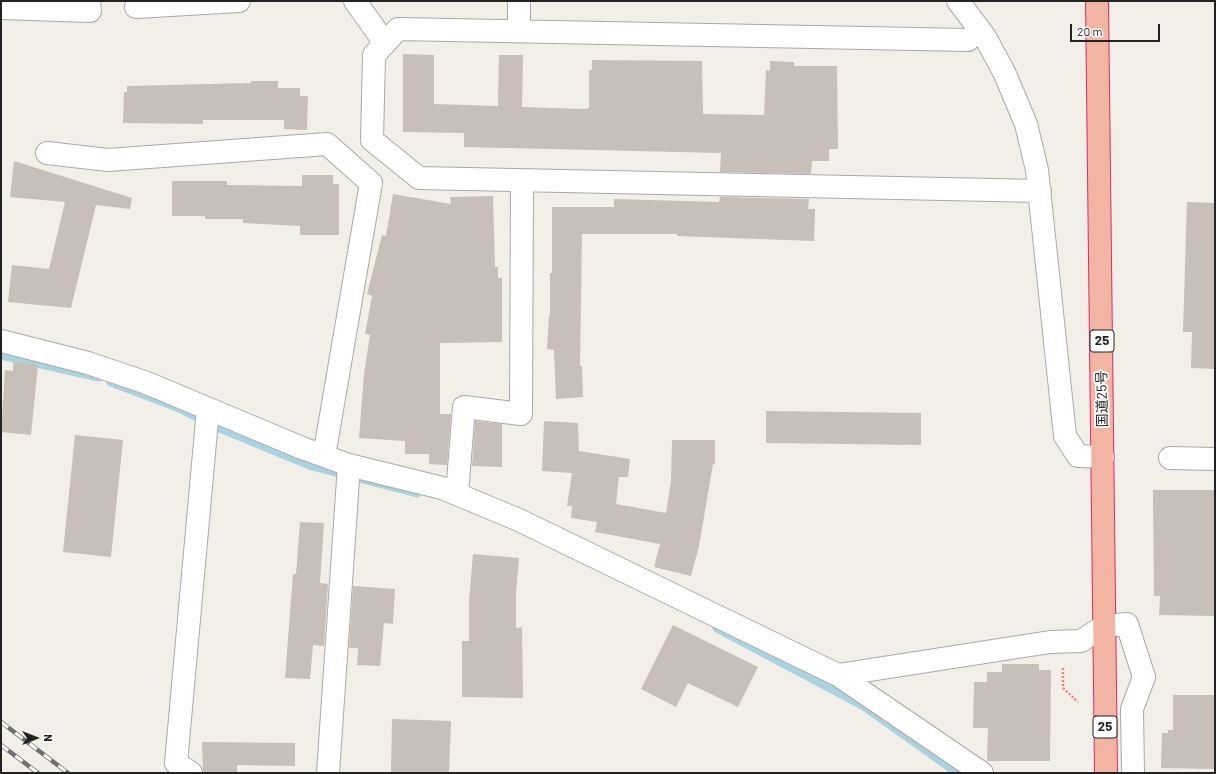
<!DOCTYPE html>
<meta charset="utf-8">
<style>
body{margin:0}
#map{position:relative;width:1216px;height:774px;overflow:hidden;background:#f2efe9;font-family:Barlow,sans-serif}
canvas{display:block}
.frame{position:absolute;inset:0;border:2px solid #222;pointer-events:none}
.north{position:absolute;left:16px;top:718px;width:40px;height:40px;-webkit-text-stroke:3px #fff;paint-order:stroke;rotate:90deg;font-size:11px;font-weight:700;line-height:16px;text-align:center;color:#222}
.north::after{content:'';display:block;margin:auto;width:14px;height:18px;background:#222;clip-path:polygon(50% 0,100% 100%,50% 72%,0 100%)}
.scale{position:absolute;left:1070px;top:24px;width:90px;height:18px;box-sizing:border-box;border:2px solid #222;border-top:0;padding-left:5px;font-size:12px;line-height:14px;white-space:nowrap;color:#222;-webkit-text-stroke:3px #fff;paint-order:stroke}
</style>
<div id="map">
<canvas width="1216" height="774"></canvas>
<div class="frame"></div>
<div class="north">N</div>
<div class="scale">20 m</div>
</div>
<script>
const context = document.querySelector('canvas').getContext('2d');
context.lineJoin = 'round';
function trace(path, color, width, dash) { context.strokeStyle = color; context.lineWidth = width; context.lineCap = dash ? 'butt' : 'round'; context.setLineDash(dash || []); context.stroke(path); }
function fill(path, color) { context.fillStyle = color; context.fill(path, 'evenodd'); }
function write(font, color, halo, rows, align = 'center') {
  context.font = font + ' Barlow,"Noto Sans JP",sans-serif'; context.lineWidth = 3.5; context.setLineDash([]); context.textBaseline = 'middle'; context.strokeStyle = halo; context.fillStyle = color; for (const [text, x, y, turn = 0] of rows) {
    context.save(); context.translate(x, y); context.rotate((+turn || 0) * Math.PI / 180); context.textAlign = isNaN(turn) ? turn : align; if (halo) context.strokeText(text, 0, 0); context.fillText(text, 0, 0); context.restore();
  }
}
trace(new Path2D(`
 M 1,355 L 99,377
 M 111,382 L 177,407 L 215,426 L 312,466 L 417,493
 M 717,628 L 864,706 L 958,773`), '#aad3df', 9);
fill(new Path2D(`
 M 403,54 L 434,55 L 434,104 L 498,106 L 499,55 L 523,55 L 522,107 L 584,109 L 589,108 L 589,70 L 592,70 L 592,60 L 702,61 L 703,114 L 764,115 L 766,70 L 770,71 L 770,61 L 794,62 L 794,66 L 837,66 L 838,149 L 829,149 L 829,161 L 812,161 L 811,174 L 720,172 L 721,153 L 464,147 L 464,133 L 403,132 Z
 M 251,81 L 278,81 L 278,88 L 300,88 L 300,96 L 308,96 L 307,130 L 284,129 L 284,120 L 203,120 L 203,124 L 123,123 L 124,92 L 127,92 L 127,86 L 251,83 Z
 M 14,161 L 132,198 L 130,209 L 96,205 L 71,308 L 8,302 L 12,265 L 49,269 L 65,202 L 10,197 Z
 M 302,175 L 333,175 L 333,184 L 339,184 L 339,235 L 300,235 L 300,226 L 243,223 L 243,219 L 205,219 L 205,216 L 172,216 L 172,181 L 227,181 L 227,185 L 302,186 Z
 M 393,194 L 451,204 L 450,197 L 493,196 L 495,267 L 498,267 L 498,278 L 502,278 L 502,342 L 440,343 L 440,414 L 451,414 L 447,465 L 429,464 L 429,454 L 405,454 L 405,441 L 359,438 L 364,374 L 370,335 L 365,334 L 372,296 L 367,294 L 382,235 L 386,236 Z
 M 720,197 L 809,199 L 808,209 L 815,209 L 814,241 L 677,236 L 677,234 L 582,234 L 580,366 L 582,366 L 583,397 L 556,399 L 554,350 L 547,349 L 549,315 L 550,315 L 550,273 L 552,273 L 552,207 L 614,207 L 614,199 L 719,202 Z
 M 1187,202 L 1215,203 L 1215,369 L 1191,368 L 1192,332 L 1183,332 Z
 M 13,362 L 38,365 L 31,435 L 1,432 L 5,370 L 13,371 Z
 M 766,411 L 921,413 L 921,445 L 766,443 Z
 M 475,421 L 502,424 L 502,467 L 472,466 Z
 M 544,421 L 578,423 L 579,451 L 630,459 L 628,477 L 619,477 L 616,504 L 666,513 L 671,481 L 672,440 L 715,440 L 715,464 L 713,464 L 699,546 L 691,576 L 654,567 L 660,544 L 595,532 L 597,522 L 571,518 L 572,506 L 567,506 L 572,473 L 542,471 Z
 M 75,435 L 123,440 L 111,557 L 63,552 Z
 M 1153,490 L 1215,490 L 1215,616 L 1159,615 L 1160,596 L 1154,596 Z
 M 300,522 L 324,523 L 320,583 L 328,584 L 324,646 L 313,645 L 310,679 L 285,678 L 293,574 L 296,574 Z
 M 473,554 L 519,558 L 516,592 L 516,628 L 522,627 L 523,698 L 462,697 L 462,641 L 469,641 L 469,601 Z
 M 353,586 L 395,589 L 393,624 L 384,623 L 380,666 L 357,665 L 358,648 L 349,648 Z
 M 673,625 L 758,667 L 738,707 L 688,683 L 676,707 L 641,689 Z
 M 1002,664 L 1039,664 L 1039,670 L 1051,670 L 1050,761 L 987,761 L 988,728 L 973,728 L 974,682 L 987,682 L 987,672 L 1002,672 Z
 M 1173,695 L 1215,695 L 1215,769 L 1161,768 L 1162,733 L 1168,733 L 1168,730 L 1173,730 Z
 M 392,719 L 451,721 L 449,773 L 391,772 Z
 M 202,742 L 295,743 L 295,766 L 237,765 L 237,773 L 203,773 Z`), '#c7bfb8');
const minor = new Path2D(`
 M 355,1 L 385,43
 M 958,1 L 985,37 L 1004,72 L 1026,124 L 1037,170 L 1065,436 L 1078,456 L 1103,457
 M 136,7 L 239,1
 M 1,8 L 90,11 L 89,1
 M 519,30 L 519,1
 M 968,40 L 398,29 L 374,55 L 372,140 L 419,178 L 1040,191
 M 47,153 L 108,160 L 327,144 L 371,183 L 324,456
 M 1,341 L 88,363 L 147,383 L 302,448 L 349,465 L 442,488 L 519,520 L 838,675 L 1050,642 L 1081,641 L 1104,626 L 1127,624 L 1144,677 L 1132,709 L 1133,773
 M 1170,458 L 1215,459
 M 457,494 L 464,407 L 521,414 L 522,181
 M 838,675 L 982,773
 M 191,773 L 176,763 L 208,409
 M 328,773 L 349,465`);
const trunk = new Path2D(`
 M 1097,1 L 1106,773`);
trace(minor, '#a9a9a9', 24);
trace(trunk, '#dc2a67', 24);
trace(new Path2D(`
 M 1063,668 L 1063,688 L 1078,702`), '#fa8072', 2.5, [2, 2]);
trace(minor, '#fff', 22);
trace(trunk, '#f2b4a3', 22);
const rail = new Path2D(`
 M 1,722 L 68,773
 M 1,745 L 38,773`);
trace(rail, '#707070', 4.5);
trace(rail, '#fff', 3, [9]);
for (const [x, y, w] of [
 [1102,341,24],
 [1105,727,24]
]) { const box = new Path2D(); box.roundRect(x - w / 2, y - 11, w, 22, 3); context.fillStyle = '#fff'; context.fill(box); trace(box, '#222', 1); }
write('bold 13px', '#222', null, [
 ["25",1102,341],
 ["25",1105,727]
]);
write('14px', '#222', '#fff', [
 ["国道25号",1102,399,-91]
]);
</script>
